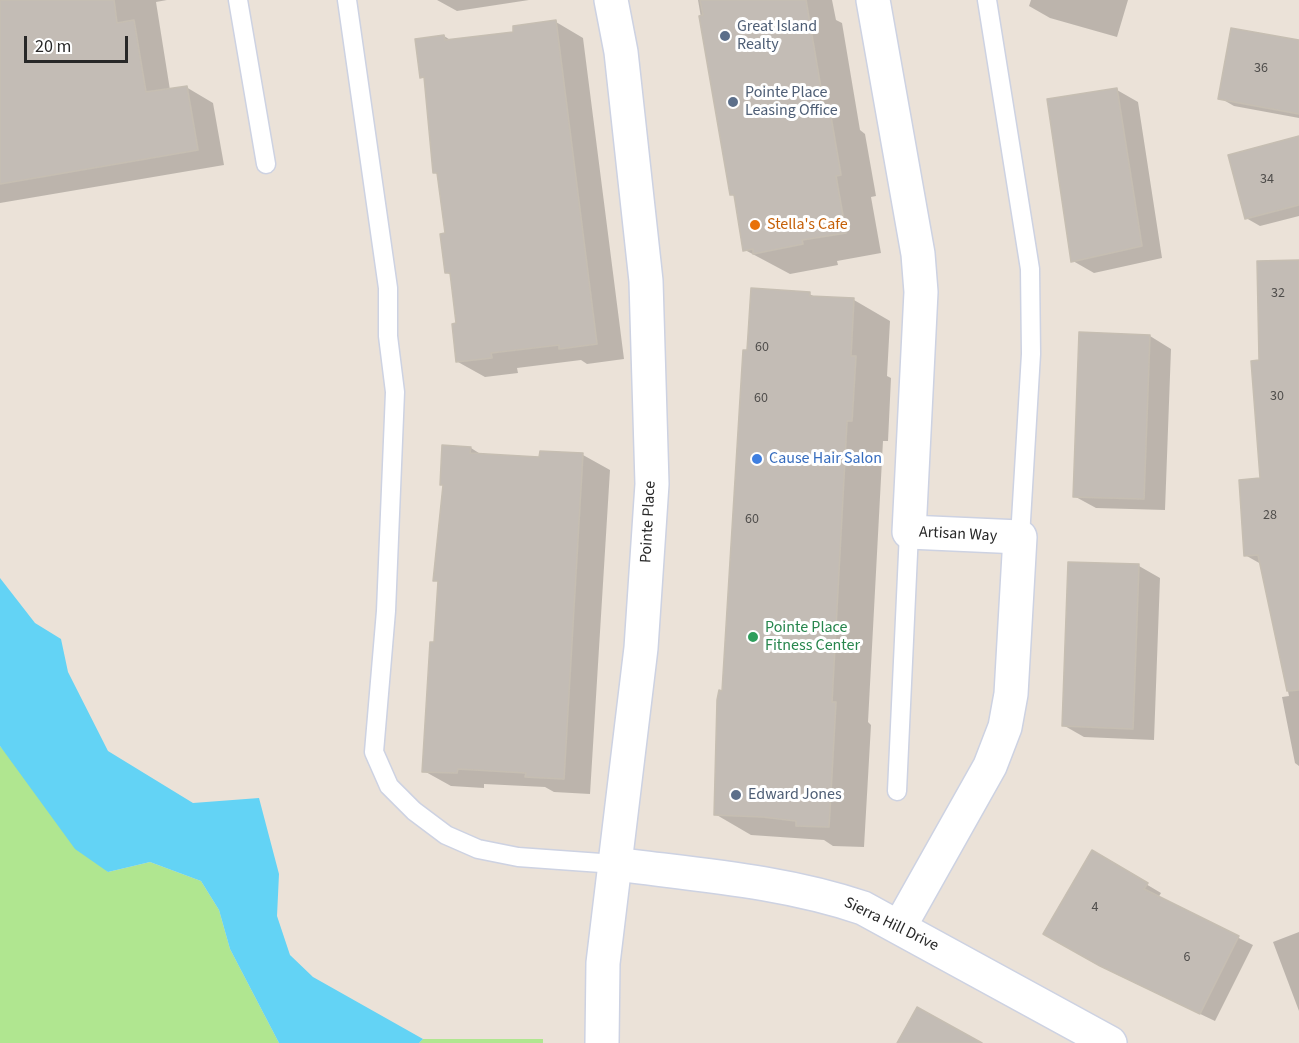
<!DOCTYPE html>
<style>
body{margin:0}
#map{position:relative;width:1299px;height:1043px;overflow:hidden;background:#ebe2d8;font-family:"Source Sans 3",sans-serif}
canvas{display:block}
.scale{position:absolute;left:24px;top:36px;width:104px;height:27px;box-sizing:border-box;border:3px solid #282828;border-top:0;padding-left:8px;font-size:18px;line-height:21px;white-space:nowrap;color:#282828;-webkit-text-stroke:4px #fff;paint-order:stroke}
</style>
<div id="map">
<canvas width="1299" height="1043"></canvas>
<div class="scale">20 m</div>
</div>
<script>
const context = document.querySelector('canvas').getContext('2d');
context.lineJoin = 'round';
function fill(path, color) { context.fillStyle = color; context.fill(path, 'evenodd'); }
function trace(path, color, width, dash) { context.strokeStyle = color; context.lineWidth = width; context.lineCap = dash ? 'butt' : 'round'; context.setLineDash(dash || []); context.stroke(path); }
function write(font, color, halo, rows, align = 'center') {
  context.font = font + ' "Source Sans 3",sans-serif'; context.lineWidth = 6; context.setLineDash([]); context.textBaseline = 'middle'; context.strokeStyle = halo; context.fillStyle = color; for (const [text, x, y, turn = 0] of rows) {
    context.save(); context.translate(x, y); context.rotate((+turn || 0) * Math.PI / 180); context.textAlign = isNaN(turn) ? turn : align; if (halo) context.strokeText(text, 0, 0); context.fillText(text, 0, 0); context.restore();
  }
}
fill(new Path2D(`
 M 0,746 L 108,872 L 150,862 L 201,881 L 219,910 L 230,949 L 279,1043 L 0,1043 Z
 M 423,1039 L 543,1039 L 543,1043 L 419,1043 Z`), '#b0e690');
fill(new Path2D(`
 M 0,578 L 35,623 L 61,639 L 68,672 L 108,751 L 193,803 L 259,798 L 279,874 L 277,916 L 290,955 L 313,977 L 423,1039 L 419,1043 L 279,1043 L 230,949 L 219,910 L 201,881 L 150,862 L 108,872 L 75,849 L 0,746 Z`), '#63d3f5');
fill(new Path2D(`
 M 0,0 L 167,0 L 156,2 L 170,90 L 186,87 L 213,103 L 224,165 L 0,203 Z
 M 437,0 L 529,0 L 457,11 Z
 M 698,0 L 832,0 L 836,20 L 842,23 L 860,130 L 865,134 L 876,196 L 871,197 L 881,253 L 837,261 L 838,265 L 790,274 L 745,250 L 736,197 L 731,194 Z
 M 1031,0 L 1128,0 L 1117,37 L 1050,18 L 1029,6 Z
 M 556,22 L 583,38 L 624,359 L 587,364 L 581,360 L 517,368 L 518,373 L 485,377 L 458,362 L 457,324 L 451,275 L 446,272 L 447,234 L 439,175 L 434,172 L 426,79 L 422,77 L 444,36 L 452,41 L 515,33 Z
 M 1299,41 L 1299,118 L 1234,106 L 1220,98 Z
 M 1117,90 L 1138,102 L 1162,258 L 1094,273 L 1073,261 Z
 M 1299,138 L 1299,216 L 1260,226 L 1246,218 Z
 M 1299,262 L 1299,766 L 1295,763 L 1282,697 L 1289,696 L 1261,564 L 1245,555 L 1262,480 L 1261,362 Z
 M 809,294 L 818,298 L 854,300 L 890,321 L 887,376 L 891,378 L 888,441 L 883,441 L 868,722 L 871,725 L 864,847 L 833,846 L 824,840 L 751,835 L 715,814 L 749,352 Z
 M 1150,336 L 1171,349 L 1165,510 L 1096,508 L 1074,496 Z
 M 471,448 L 482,455 L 540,458 L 541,452 L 583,455 L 610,470 L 590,794 L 554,792 L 545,787 L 484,784 L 484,788 L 451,786 L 424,771 L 440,582 L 435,580 Z
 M 1139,566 L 1160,578 L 1154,740 L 1084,737 L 1063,725 Z
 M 1092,852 L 1161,893 L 1158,898 L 1253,945 L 1215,1021 L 1116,974 L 1045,933 Z
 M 1299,932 L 1299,1011 L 1273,942 Z`), '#0003');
const building = new Path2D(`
 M 0,0 L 114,0 L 117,23 L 134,20 L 146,92 L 187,86 L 198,150 L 0,184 Z
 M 700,0 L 806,0 L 825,112 L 830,111 L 841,175 L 836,176 L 846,233 L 802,240 L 803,244 L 753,254 L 753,249 L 743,251 L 734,195 L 730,195 L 699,16 L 703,15 Z
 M 556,20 L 597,344 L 559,349 L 559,345 L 491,353 L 492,358 L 456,362 L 452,324 L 456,323 L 450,273 L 445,273 L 440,234 L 445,233 L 437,173 L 433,173 L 424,77 L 420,78 L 415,39 L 444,35 L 445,40 L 513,32 L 513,26 Z
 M 1231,28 L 1299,40 L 1299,114 L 1218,99 Z
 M 1117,88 L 1142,246 L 1071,262 L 1047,99 Z
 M 1299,136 L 1299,205 L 1245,219 L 1228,155 Z
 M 1299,260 L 1299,690 L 1287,691 L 1258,555 L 1244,556 L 1239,480 L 1260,478 L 1251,361 L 1259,360 L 1257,261 Z
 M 751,288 L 810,292 L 810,296 L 854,298 L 851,356 L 856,356 L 852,421 L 847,421 L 832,702 L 836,702 L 829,827 L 796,826 L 796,821 L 763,817 L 714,815 L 717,700 L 719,690 L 722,691 L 743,350 L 747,350 Z
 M 1079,332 L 1150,335 L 1144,499 L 1073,497 Z
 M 442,445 L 471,447 L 470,453 L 539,457 L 540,451 L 583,453 L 564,779 L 525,777 L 526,773 L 458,769 L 457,773 L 422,772 L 430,642 L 434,642 L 438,581 L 433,581 L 443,485 L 440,485 Z
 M 1068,562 L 1139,564 L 1133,729 L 1062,726 Z
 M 1092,850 L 1148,883 L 1144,889 L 1239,936 L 1200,1014 L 1100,966 L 1043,934 Z
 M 917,1007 L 982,1043 L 897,1043 Z`);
fill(building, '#c3bcb5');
trace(building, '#c6beb2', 1.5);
const lane = new Path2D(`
 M 238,0 L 266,164
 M 347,0 L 388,288 L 388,336 L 395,392 L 386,611 L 374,752 L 389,786 L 414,811 L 446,835 L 478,849 L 518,857 L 615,864
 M 987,0 L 1030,269 L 1031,354 L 1020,537
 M 897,791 L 909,532`);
const street = new Path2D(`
 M 873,0 L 918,254 L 921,292 L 909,532 L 1020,537 L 1011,694 L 1005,727 L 990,766 L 900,926
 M 615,864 C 699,875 783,881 863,908 L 1110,1043`);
const secondary = new Path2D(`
 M 602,1043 L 603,963 L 641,648 L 652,484 L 646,281 L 621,52 L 611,0`);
trace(lane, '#cdd2e2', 21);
trace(street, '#cdd2e2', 36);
trace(secondary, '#cdd2e2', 36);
trace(lane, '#fff', 18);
trace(street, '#fff', 33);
trace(secondary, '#fff', 33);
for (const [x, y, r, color] of [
 [725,36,6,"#5c6f8a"],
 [733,102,6,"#5c6f8a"],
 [755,225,6,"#e8710a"],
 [757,459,6,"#3f7fe0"],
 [753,637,6,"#2e9e5b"],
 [736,795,6,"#5c6f8a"]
]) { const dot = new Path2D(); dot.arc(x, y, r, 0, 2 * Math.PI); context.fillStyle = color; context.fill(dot); trace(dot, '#fff', 2); }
write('14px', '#4f4d4b', null, [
 ["36",1261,69],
 ["34",1267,180],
 ["32",1278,294],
 ["60",762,348],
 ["30",1277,397],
 ["60",761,399],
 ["28",1270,516],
 ["60",752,520],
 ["4",1095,908],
 ["6",1187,958]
]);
write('16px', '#4e5e75', '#fff', [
 ["Great Island",737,27],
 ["Realty",737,45],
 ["Pointe Place",745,93],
 ["Leasing Office",745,111],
 ["Edward Jones",748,795]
], 'left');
write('16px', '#c56008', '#fff', [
 ["Stella's Cafe",767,225]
], 'left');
write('16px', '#366cbe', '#fff', [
 ["Cause Hair Salon",769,459]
], 'left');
write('16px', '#282828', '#fff', [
 ["Pointe Place",649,522,-87],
 ["Artisan Way",958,535,3],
 ["Sierra Hill Drive",891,925,26]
]);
write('16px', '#27864d', '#fff', [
 ["Pointe Place",765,628],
 ["Fitness Center",765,646]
], 'left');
</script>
